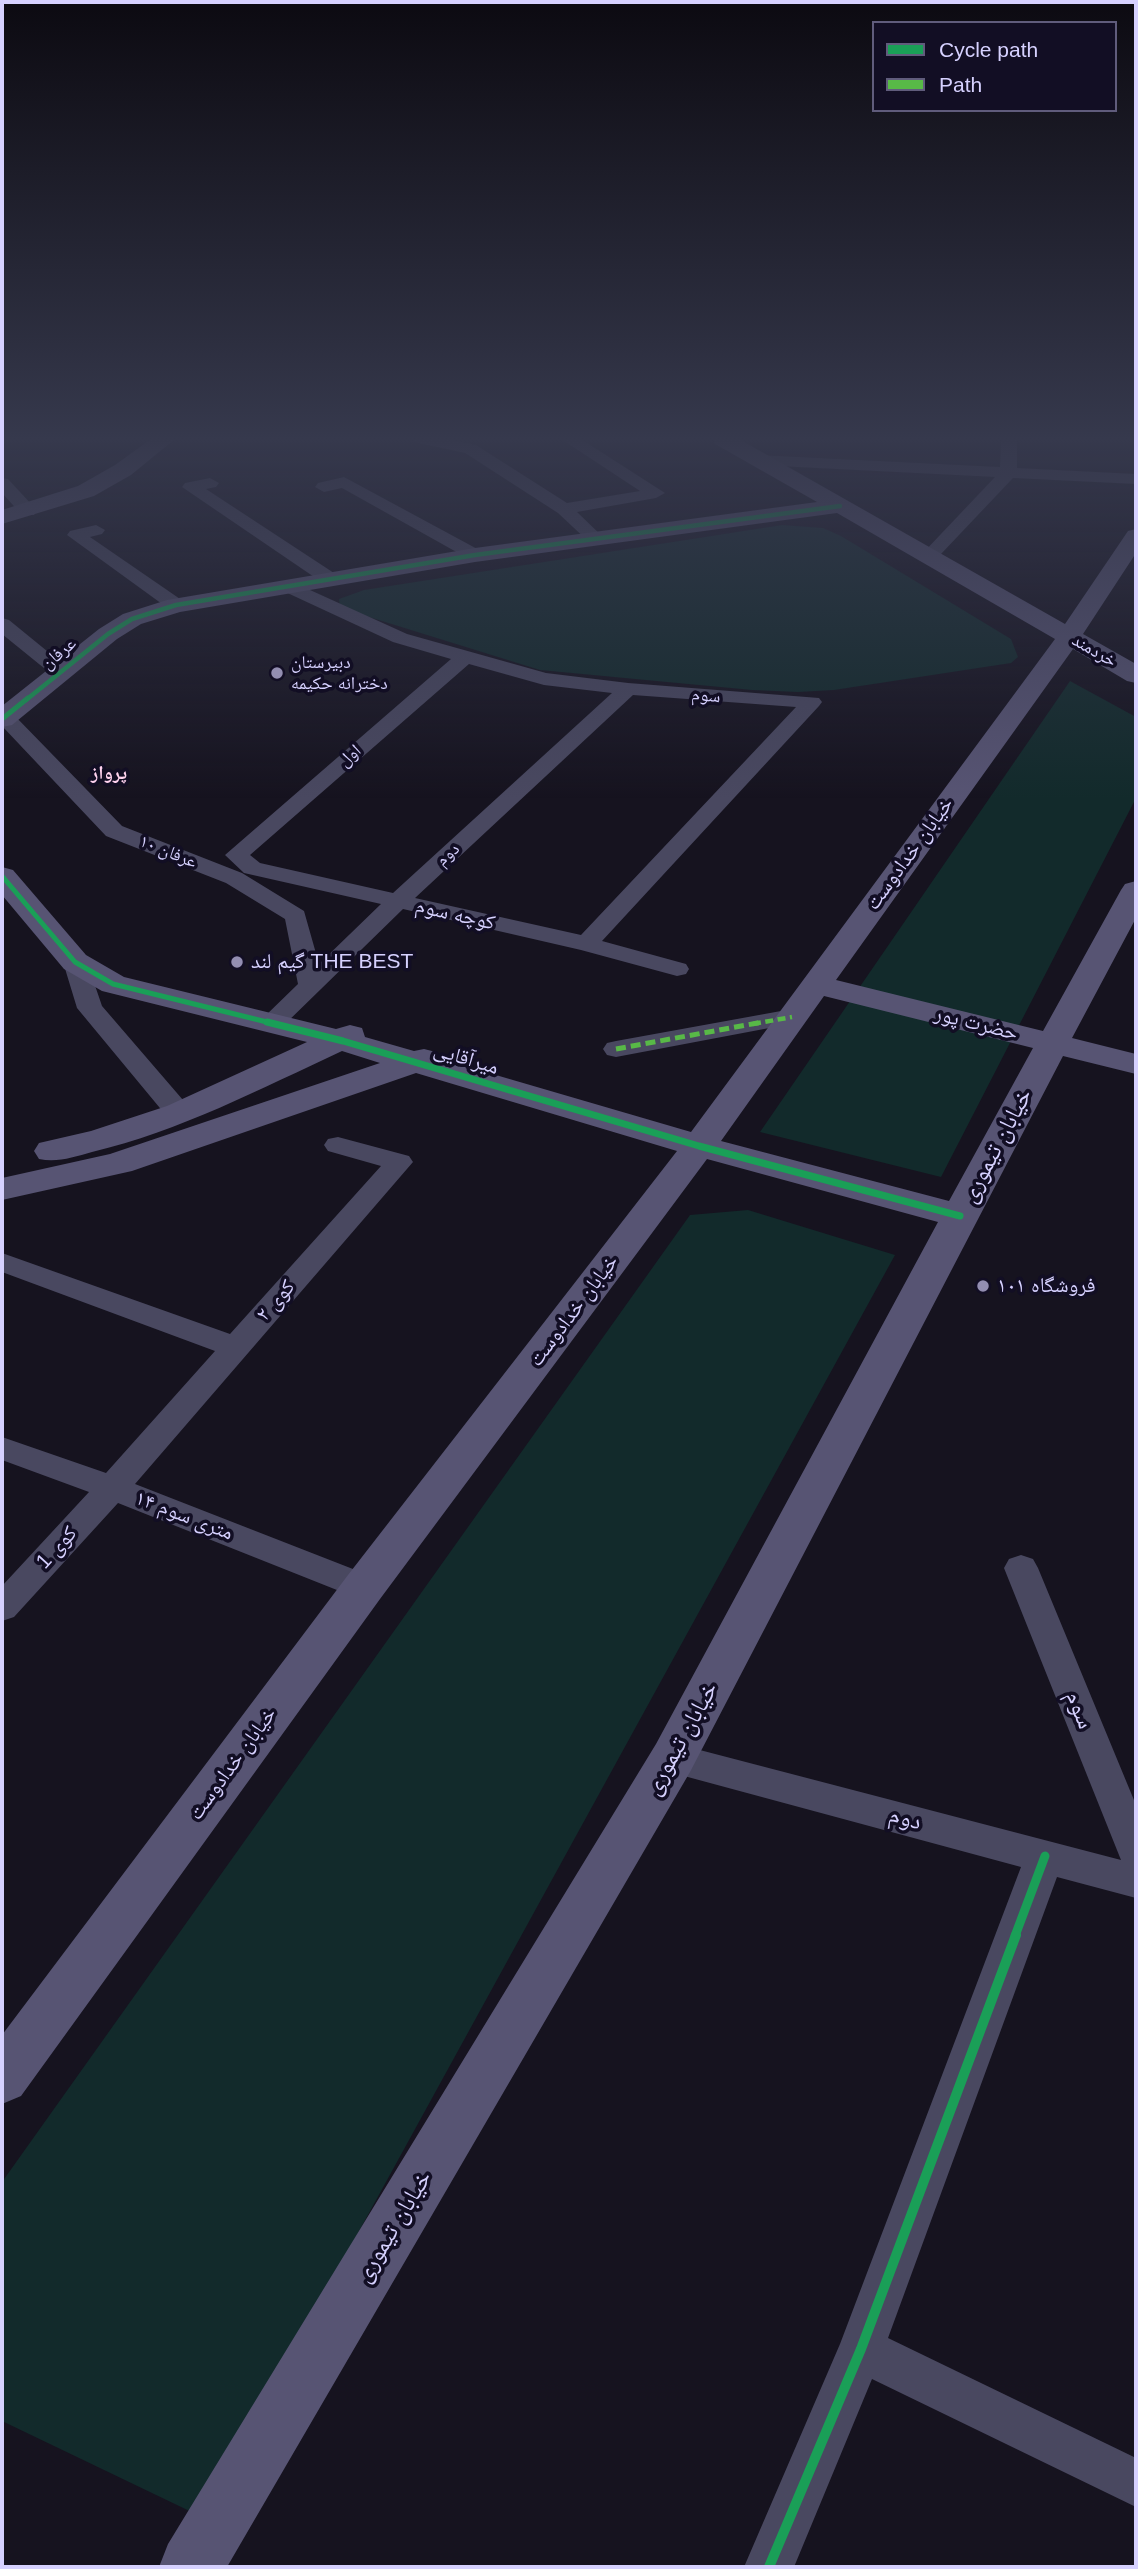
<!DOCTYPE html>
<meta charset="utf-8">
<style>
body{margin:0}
#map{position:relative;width:1138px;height:2569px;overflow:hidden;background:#16131f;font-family:Helvetica,sans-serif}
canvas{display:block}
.frame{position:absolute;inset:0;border:4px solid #d6d1ff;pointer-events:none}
.legend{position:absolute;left:872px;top:21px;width:245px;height:91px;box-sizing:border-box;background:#120e24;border:2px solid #605c7c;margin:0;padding:9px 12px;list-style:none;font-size:21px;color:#d6d1ff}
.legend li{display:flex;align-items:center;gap:14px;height:35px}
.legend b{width:35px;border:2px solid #605c7c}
</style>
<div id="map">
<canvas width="1138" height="2569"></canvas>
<div class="frame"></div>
<ul class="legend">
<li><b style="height:9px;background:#1a9f57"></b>Cycle path</li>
<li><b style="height:9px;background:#58b947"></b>Path</li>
</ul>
</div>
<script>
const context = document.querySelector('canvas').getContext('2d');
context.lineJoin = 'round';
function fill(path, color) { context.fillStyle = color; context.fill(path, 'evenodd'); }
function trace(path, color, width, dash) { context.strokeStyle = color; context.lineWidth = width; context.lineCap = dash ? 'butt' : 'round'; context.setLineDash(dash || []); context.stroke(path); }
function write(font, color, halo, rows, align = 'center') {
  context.font = font + ' Helvetica,"Noto Naskh Arabic",sans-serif'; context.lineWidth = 7; context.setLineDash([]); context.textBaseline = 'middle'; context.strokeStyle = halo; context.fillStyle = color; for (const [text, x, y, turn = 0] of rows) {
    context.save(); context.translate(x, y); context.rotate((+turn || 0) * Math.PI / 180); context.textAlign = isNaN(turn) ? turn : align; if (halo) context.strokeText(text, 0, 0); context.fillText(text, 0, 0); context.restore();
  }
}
fill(new Path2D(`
 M 782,525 L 823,528 L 841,536 L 1011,639 L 1018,657 L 1011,663 L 834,690 L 798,692 L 752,690 L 540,670 L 340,608 L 339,599 L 364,590 Z
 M 1070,681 L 1136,717 L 1136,798 L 941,1177 L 760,1132 Z
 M 748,1210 L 895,1255 L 202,2517 L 2,2421 L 2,2182 L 690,1215 Z`), '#122a2b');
fill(new Path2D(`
 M 2,439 L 11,439 L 2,445 Z
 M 412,439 L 446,439 L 476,445 L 567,503 L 640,491 L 561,439 L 581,439 L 665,493 L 656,498 L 577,512 L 604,538 L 595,543 L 589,542 L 558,513 L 465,453 L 414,442 Z
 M 1001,439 L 1017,439 L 1017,468 L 1136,474 L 1136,484 L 1013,478 L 941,554 L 946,562 L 937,568 L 931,566 L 922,554 L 995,477 L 758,465 L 750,460 L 758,455 L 1000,467 Z
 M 344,477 L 481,551 L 484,555 L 481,559 L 469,559 L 342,488 L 324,492 L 315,487 L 318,483 Z
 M 2,478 L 8,479 L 34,507 L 37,511 L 34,515 L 22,515 L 2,493 Z
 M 210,478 L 219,483 L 216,487 L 206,489 L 337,575 L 339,579 L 337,583 L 323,583 L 182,487 L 185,483 Z
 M 96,525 L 105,530 L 102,534 L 90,537 L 183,601 L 186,605 L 183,609 L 169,609 L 67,535 L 70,531 Z
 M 288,580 L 407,634 L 546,673 L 628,683 L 819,698 L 822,702 L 819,706 L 602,941 L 686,964 L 689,969 L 686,974 L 677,976 L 581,950 L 403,909 L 280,1029 L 271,1032 L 262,1029 L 258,1024 L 262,1019 L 298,984 L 285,919 L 226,883 L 106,836 L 2,726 L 2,713 L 13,714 L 122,826 L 242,873 L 304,911 L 319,964 L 381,904 L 244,873 L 225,855 L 451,659 L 393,642 L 281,590 L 279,586 L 281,582 ZM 469,664 L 544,685 L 612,693 L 393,893 L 260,863 L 250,855 ZM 633,695 L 796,707 L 581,935 L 415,898 Z
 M 2,618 L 9,620 L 69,669 L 72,673 L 69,677 L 55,677 L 2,634 Z
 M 75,955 L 84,957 L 87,962 L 102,1006 L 189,1107 L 193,1113 L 189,1119 L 179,1121 L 169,1119 L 77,1008 L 63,962 L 66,957 Z
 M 792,1009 L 801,1012 L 805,1017 L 801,1022 L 616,1057 L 607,1055 L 603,1049 L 607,1043 L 616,1041 Z
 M 338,1137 L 409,1156 L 413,1162 L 135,1484 L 376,1578 L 381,1587 L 376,1596 L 364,1600 L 352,1596 L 118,1503 L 14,1617 L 2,1621 L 2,1586 L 89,1492 L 2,1460 L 2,1437 L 106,1473 L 215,1351 L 2,1272 L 2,1253 L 230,1334 L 381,1166 L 328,1151 L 324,1145 L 328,1139 Z
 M 1021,1555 L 1033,1559 L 1038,1568 L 1136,1805 L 1136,1898 L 1057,1877 L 888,2338 L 1136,2458 L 1136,2507 L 872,2379 L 794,2567 L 744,2567 L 840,2344 L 1021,1867 L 673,1773 L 660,1769 L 654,1758 L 660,1747 L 673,1743 L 1121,1860 L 1004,1568 L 1009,1559 Z`), '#494860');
fill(new Path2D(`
 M 151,439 L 175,439 L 131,475 L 94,496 L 2,524 L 2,510 L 78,486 L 115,465 Z
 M 713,439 L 739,439 L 1065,624 L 1128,531 L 1136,529 L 1136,553 L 1083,634 L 1136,664 L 1136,683 L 1127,681 L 1073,649 L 836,980 L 1043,1031 L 1121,890 L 1125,884 L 1136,881 L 1136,918 L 1072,1038 L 1136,1054 L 1136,1074 L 1063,1056 L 690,1772 L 227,2567 L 159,2567 L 168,2544 L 656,1744 L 938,1222 L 707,1159 L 380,1599 L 21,2096 L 2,2104 L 2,2035 L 348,1575 L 677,1151 L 416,1073 L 132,1171 L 2,1200 L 2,1178 L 110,1154 L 380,1063 L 342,1051 C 260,1089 180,1131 92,1152 C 74,1157 57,1163 39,1159 L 34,1151 L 39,1143 L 91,1131 L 167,1106 L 307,1042 L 102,991 L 64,969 L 2,895 L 2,867 L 13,870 L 86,955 L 124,977 L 336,1029 L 350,1025 L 362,1028 L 365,1037 L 414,1051 L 424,1049 L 436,1052 L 441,1059 L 691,1132 L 1055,639 L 837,513 L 475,562 L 180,612 L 141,624 L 117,639 L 12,725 L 2,727 L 2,706 L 99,629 L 123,614 L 167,600 L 475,548 L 817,502 L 715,444 ZM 824,996 L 1033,1048 L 949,1201 L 721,1141 Z`), '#575473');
trace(new Path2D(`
 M 753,1024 L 792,1017`), '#58b947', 4.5, [8, 4.5]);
trace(new Path2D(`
 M 616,1049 L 763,1022`), '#58b947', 5, [10, 5]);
trace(new Path2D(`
 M 26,700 L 108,634 L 132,619 L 176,605 L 475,555 L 840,506`), '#1a9f57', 4.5);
trace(new Path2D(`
 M 2,719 L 28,698
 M 2,876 L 75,962 L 113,984 L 275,1024`), '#1a9f57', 5);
trace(new Path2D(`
 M 267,1022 L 343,1041 L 699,1146 L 960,1216`), '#1a9f57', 7);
trace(new Path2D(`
 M 1015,1936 L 1045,1856`), '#1a9f57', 9);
trace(new Path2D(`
 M 769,2567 L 861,2349 L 1016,1935`), '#1a9f57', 10);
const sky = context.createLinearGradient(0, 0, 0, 799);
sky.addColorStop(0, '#0c0a11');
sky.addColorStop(0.55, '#36394d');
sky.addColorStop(1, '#36394d00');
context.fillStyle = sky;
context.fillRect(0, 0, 1138, 799);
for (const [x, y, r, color] of [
 [277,673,7,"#938eb1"],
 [237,962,7,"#938eb1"],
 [983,1286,7,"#938eb1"]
]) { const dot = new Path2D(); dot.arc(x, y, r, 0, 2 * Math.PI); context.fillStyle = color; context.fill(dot); trace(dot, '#120e24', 2.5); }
write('18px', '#d6d1ff', '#120e24', [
 ["خردمند",1094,651,30],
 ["عرفان",59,654,-40],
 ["سوم",706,696,5],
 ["اول",350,756,-41],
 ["عرفان ۱۰",168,852,22],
 ["دوم",448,855,-43]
]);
write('18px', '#d6d1ff', '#120e24', [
 ["دبیرستان",291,663],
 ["دخترانه حکیمه",291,684]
], 'left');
write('bold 19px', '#ffd3ef', '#120e24', [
 ["پرواز",109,774]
]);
write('21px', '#d6d1ff', '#120e24', [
 ["خیابان خدادوست",910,854,-54],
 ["کوچه سوم",455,915,13],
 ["حضرت پور",976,1024,14],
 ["میرآقایی",466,1059,17],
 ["کوی ۲",276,1301,-49],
 ["خیابان خدادوست",574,1311,-53],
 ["۱۴ متری سوم",184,1516,21],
 ["کوی 1",57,1548,-48],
 ["خیابان خدادوست",233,1764,-54]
]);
write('21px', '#d6d1ff', '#120e24', [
 ["گیم لند THE BEST",251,962],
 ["فروشگاه ۱۰۱",997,1286]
], 'left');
write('24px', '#d6d1ff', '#120e24', [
 ["خیابان تیموری",997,1146,-62],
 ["سوم",1079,1710,68],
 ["خیابان تیموری",682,1739,-61],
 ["دوم",905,1819,15],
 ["خیابان تیموری",394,2227,-59]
]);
</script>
